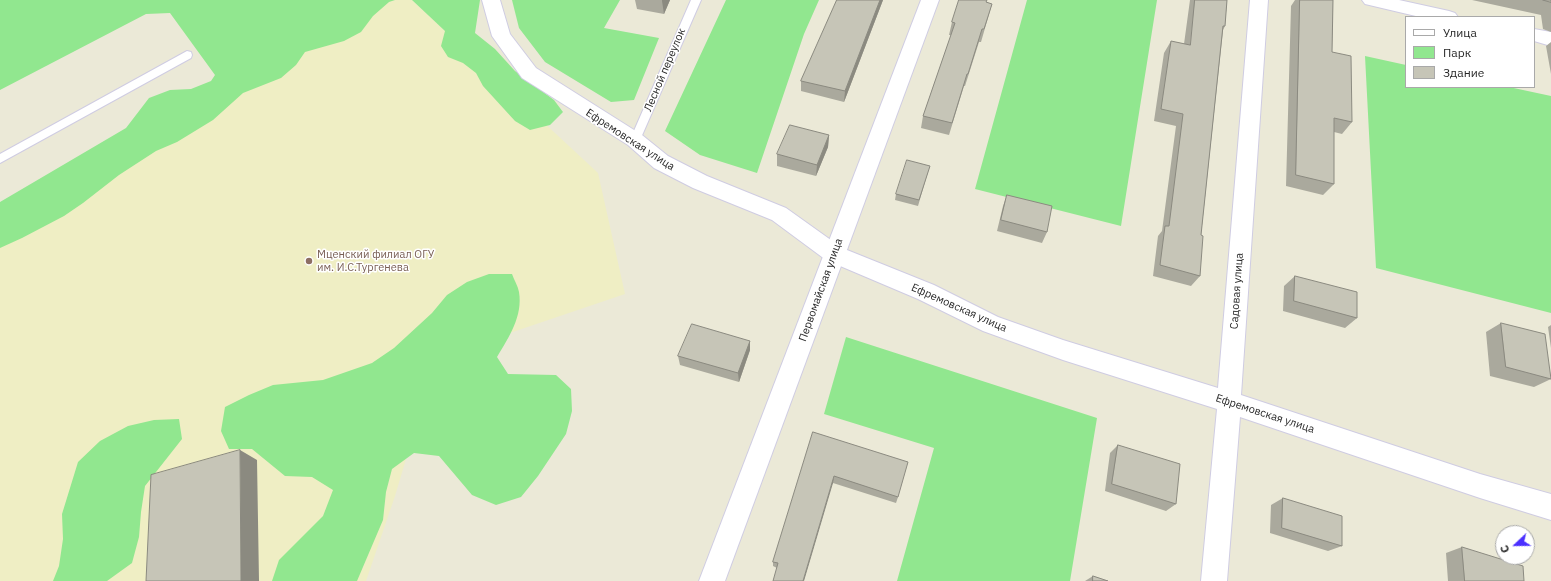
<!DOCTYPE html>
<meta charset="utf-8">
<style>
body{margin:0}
#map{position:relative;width:1551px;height:581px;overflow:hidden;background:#ebe9d7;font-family:"IBM Plex Sans",sans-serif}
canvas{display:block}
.legend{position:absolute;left:1405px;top:16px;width:130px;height:72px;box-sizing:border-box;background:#fff;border:1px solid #a9a9a9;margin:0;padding:5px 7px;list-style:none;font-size:12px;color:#272727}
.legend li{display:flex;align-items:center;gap:8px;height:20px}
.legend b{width:20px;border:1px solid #a9a9a9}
.north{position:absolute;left:1495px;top:525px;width:40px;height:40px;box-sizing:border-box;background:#fff;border:1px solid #a9a9a9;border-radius:50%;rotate:248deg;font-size:11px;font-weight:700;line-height:16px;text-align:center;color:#272727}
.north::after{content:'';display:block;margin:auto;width:14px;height:18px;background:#4b30ff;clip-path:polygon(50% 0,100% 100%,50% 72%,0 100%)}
</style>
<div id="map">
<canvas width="1551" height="581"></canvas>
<ul class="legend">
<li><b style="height:5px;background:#fff"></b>Улица</li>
<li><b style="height:11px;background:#91e78f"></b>Парк</li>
<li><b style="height:11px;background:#c6c5b7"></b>Здание</li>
</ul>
<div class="north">С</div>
</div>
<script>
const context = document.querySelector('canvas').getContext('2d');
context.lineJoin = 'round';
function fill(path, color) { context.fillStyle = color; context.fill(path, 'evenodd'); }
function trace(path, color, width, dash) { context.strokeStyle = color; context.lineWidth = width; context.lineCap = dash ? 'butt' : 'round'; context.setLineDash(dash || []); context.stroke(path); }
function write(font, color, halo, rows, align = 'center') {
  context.font = font + ' "IBM Plex Sans",sans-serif'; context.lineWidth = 3; context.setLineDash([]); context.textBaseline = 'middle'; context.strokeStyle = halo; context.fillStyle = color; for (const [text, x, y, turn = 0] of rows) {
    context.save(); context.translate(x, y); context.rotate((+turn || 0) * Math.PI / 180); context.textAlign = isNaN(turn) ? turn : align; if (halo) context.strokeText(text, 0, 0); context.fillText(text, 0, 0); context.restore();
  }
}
fill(new Path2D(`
 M 372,0 L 412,0 L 598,173 L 625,294 L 436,358 L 395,496 L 366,581 L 0,581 L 0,228 Z`), '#efeec4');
fill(new Path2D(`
 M 0,0 L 395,0 L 389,2 L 373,16 L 361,32 L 344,41 L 305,52 L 296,65 L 281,78 L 243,93 L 213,120 L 177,142 L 156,151 L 119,175 L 83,203 L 64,216 L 22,238 L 0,248 L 0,202 L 126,128 L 149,98 L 170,90 L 191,89 L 211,81 L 215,75 L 170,13 L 146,14 L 0,90 Z
 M 412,0 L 480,0 L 475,33 L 495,49 L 515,71 L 554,100 L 563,112 L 550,125 L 530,130 L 515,121 L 483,86 L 476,73 L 463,63 L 448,57 L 441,46 L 445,31 Z
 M 512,0 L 620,0 L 604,28 L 659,38 L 634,100 L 611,102 L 545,62 L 519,28 Z
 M 726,0 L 819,0 L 804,34 L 757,173 L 700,155 L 665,131 Z
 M 1027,0 L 1157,0 L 1121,226 L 975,189 Z
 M 1365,56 L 1406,65 L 1406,87 L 1509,87 L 1551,96 L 1551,313 L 1376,268 Z
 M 489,274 L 512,274 C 514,280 518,286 519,292 C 523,316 509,337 497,357 L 508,374 L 556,375 L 571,389 L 572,411 L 566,434 L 538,476 L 521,497 L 496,505 L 472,495 L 439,456 L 414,453 L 392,469 L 386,492 L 383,520 L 357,581 L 272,581 L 279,560 L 323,516 L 333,490 L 312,477 L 285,476 L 252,449 L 229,449 L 221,431 L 225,407 L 249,395 L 273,385 L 323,380 L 372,363 L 394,348 L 432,313 L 447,295 L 467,282 Z
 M 846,337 L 1097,418 L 1070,581 L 897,581 L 934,448 L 824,414 Z
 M 179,419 L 182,439 L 145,486 L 141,512 L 139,537 L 132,563 L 107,581 L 53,581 L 59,566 L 63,539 L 62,514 L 78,462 L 100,441 L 128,426 L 154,420 Z`), '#91e78f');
const lane = new Path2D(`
 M 691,0 L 701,0 L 640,140 L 639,143 L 635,144 L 631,143 L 630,140 Z
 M 187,51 L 191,52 L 192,55 L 191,58 L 0,163 L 0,154 Z`);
const street = new Path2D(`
 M 482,0 L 500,0 L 510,34 L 536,68 L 642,135 L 668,156 L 707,176 L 786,208 L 842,248 L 934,285 L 998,317 L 1063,340 L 1218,388 L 1250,0 L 1268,0 L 1241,395 L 1480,474 L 1551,494 L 1551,520 L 1480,498 L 1240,417 L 1227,581 L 1201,581 L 1217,409 L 1063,360 L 983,331 L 918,299 L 826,260 L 772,220 L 693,188 L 654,168 L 628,145 L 522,78 L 492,36 Z
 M 1362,0 L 1399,0 L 1449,11 L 1455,13 L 1458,17 L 1420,17 L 1365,4 Z
 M 1534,29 L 1551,32 L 1551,46 L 1534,41 Z`);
const secondary = new Path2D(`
 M 921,0 L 939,0 L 725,581 L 699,581 Z`);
trace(lane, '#cfcce2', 2);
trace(street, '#cfcce2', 2);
trace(secondary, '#cfcce2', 2);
fill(lane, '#fff');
fill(street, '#fff');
fill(secondary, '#fff');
fill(new Path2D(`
 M 635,0 L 670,0 L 664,14 L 637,9 Z
 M 837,0 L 883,0 L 844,102 L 801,91 L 801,81 Z
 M 959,0 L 987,0 L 986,2 L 992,4 L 981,42 L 979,42 L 965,86 L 964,86 L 949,135 L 921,128 L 923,116 L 951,35 L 949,35 L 952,22 Z
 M 1190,0 L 1227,0 L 1225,26 L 1223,30 L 1201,235 L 1200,276 L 1191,286 L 1153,276 L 1158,236 L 1162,231 L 1176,126 L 1154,121 L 1164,53 L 1171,41 L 1184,44 Z
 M 1295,0 L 1333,0 L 1332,52 L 1352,122 L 1342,134 L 1334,132 L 1334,184 L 1323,195 L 1286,186 L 1291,6 Z
 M 1472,0 L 1551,0 L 1551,32 L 1543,29 L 1541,15 Z
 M 1551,42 L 1551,74 L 1546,46 Z
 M 829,135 L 828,147 L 816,176 L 777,166 L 777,154 Z
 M 928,172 L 918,206 L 895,200 L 896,194 Z
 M 1007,195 L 1047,232 L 1042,243 L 997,231 L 1003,206 Z
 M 1295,276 L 1357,318 L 1345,328 L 1283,311 L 1284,286 Z
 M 1501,323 L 1551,379 L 1534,387 L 1490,376 L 1486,332 Z
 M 1551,325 L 1551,348 L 1548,327 Z
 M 750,341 L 750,350 L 739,382 L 680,365 L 678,356 Z
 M 813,432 L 898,497 L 896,503 L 833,483 L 777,568 L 773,566 L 773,562 Z
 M 1118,445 L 1176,504 L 1166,511 L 1105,491 L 1110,453 Z
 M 1283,498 L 1342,546 L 1328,551 L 1270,533 L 1271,505 Z
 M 1462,547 L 1524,581 L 1448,581 L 1446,553 Z
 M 1093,576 L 1108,581 L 1085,581 Z`), '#aaa99d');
fill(new Path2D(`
 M 662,0 L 670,0 L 664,14 L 662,1 Z
 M 880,0 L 883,0 L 844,102 L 845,91 Z
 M 829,135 L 828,147 L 816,176 L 817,165 Z
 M 750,341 L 750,350 L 739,382 L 738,373 Z
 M 240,450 L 257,460 L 259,581 L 241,581 Z
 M 834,476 L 833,483 L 804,581 L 803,581 Z`), '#8b8a80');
const building = new Path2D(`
 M 837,0 L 880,0 L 845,91 L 801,81 Z
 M 959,0 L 987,0 L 986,2 L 992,4 L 984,29 L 982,29 L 968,74 L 967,74 L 952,123 L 923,116 L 955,23 L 952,22 Z
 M 1195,0 L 1227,0 L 1225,26 L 1223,26 L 1201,235 L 1203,236 L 1200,276 L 1160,265 L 1165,226 L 1169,226 L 1183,114 L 1161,109 L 1171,41 L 1190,45 Z
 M 1300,0 L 1333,0 L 1332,52 L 1351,56 L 1352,122 L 1334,118 L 1334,184 L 1296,175 Z
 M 1543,0 L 1551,0 L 1551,2 Z
 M 790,125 L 829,135 L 817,165 L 777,154 Z
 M 907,160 L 930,166 L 919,200 L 896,194 Z
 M 1007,195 L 1052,206 L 1047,232 L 1001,220 Z
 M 1295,276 L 1357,292 L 1357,318 L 1294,301 Z
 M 1501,323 L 1545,334 L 1551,379 L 1506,367 Z
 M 692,324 L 750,341 L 738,373 L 678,356 Z
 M 813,432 L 908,462 L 898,497 L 834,476 L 803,581 L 773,581 L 778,563 L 773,562 Z
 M 1118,445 L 1180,464 L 1176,504 L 1112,484 Z
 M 240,450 L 241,581 L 146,581 L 151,475 Z
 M 1283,498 L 1342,516 L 1342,546 L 1282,528 Z
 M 1462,547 L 1523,566 L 1524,581 L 1465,581 Z
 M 1093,576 L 1108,581 L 1093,581 Z`);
fill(building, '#c6c5b7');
trace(building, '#8b8a80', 1);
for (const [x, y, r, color] of [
 [309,261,4,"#8d6e63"]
]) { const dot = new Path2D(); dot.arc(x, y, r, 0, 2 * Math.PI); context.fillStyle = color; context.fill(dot); trace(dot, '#fff', 1.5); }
write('11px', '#272727', '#fff', [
 ["Лесной переулок",665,70,-67],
 ["Ефремовская улица",630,140,33],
 ["Первомайская улица",821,290,-70],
 ["Садовая улица",1237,291,-86],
 ["Ефремовская улица",959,308,24],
 ["Ефремовская улица",1265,414,18]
]);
write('11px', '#785e54', '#fff', [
 ["Мценский филиал ОГУ",317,255],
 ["им. И.С.Тургенева",317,268]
], 'left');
</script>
